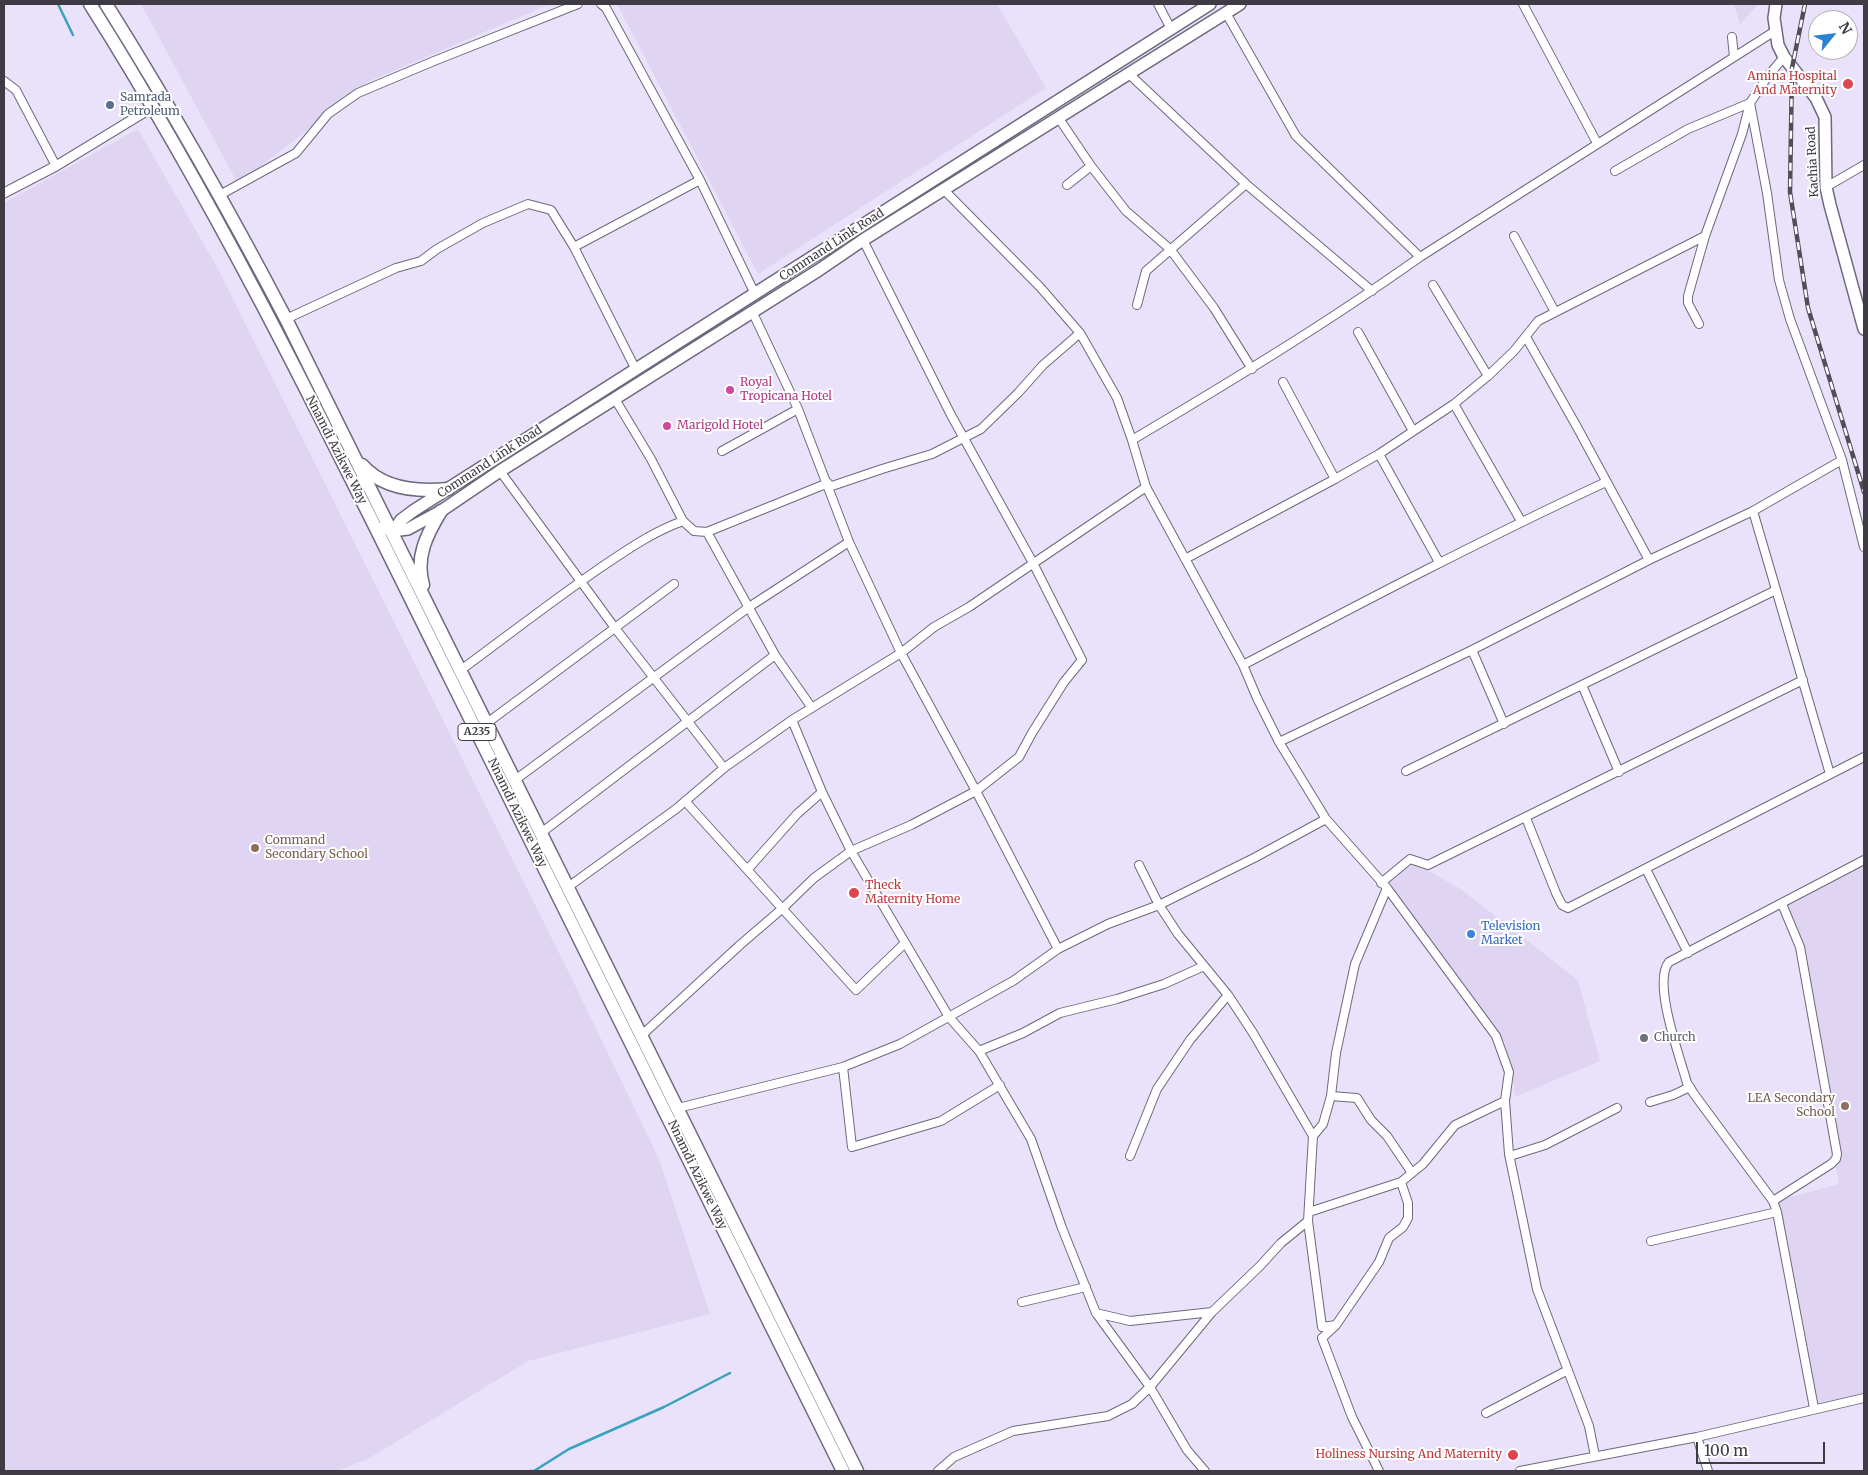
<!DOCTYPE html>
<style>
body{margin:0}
#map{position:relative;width:1868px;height:1475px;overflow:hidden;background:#e9e2fa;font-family:Merriweather,serif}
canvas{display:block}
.frame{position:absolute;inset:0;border:5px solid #3e3b44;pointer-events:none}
.north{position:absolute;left:1808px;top:10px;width:50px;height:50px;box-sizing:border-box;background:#fff;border:1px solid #b2b1b4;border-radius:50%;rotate:61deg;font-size:14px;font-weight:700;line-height:20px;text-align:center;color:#3e3b44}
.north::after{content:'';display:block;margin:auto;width:18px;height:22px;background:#2a83d0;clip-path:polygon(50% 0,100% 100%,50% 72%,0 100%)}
.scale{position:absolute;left:1696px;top:1442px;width:129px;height:22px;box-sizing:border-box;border:2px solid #3e3b44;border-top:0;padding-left:6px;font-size:15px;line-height:18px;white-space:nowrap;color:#3e3b44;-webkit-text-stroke:4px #fff;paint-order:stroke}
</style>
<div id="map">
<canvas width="1868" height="1475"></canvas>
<div class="frame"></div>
<div class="north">N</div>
<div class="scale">100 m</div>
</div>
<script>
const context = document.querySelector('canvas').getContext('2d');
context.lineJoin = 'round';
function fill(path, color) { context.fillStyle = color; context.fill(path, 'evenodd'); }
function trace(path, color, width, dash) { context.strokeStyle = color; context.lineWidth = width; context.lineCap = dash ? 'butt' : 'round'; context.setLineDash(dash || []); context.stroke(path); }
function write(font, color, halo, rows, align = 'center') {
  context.font = font + ' Merriweather,serif'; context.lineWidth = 4; context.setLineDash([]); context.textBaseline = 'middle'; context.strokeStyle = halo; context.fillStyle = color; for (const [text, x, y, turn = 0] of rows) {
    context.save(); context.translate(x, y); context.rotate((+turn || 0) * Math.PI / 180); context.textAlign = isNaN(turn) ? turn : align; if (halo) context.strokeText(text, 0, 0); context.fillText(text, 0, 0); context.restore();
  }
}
fill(new Path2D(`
 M 141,4 L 550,4 L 370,81 L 238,184 Z
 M 617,4 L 997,4 L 1046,88 L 758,274 Z
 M 1734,4 L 1758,4 L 1740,25 Z
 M 138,129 L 217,267 L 573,981 L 659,1159 L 710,1314 L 528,1361 L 368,1459 L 337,1471 L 4,1471 L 4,203 Z
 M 1413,862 L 1459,888 L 1578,980 L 1600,1061 L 1515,1097 L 1513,1077 L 1505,1043 L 1385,881 Z
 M 1864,864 L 1864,1398 L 1814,1408 L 1776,1201 L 1839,1184 L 1803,962 L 1783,908 Z`), '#dfd5f3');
trace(new Path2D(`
 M 58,4 L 73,35
 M 530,1471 L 534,1471 L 569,1449 L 664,1407 L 730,1373`), '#39a2bc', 2.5);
const minor = new Path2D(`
 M 601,4 L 606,8 L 700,180 L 755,294
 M 1158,4 L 1171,29
 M 1523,4 L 1597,143
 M 1226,13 L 1296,136 L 1420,257
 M 1732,37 L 1734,57
 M 1128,73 L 1246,184 L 1372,291
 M 4,81 L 16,90 L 56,166
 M 1058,117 L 1091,166 L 1126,211 L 1170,249 L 1214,308 L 1252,369
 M 1615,171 L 1688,129 L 1750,103 L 1767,193 L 1779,280 L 1790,319 L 1842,460 L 1864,547
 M 1067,185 L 1091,166
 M 1826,187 L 1864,165
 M 944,190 L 1040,287 L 1080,333 L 1117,398 L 1132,440 L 1146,487 L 1243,665 L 1257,698 L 1279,742 L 1326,819 L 1387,888 L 1496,1036 L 1509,1072 L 1505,1101 L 1509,1154 L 1537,1289 L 1589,1426 L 1595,1456
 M 218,196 L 296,153 L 328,114 L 358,93 L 434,61 L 578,4
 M 1514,236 L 1555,312
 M 1433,285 L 1488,376
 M 1137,305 L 1146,271 L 1246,184
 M 752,311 L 798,409 L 849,542 L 901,653 L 976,791 L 1058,949
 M 286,319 L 396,268 L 421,261 L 437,249 L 483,223 L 528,204 L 551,210 L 574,247
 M 1699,324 L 1688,303 L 1688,296 L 1705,236 L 1742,134 L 1750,103 L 1768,76 L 1784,57
 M 1358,332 L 1413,431
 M 1526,337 L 1577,427 L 1649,560
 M 636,370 L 574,247 L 700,180
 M 1283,382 L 1335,479
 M 615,399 L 651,459 L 683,521 L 694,531 L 707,532 L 828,483
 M 1454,404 L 1521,521
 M 1132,440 C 1230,382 1327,323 1420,257 L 1775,31
 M 722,451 L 798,409
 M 1379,454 L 1439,562
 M 500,471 L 615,628 L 724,768
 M 829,487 L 882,469 L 932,454 L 981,429 L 1018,393 L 1043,365 L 1080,333
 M 1753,511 L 1830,774
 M 707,532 L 775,655 L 812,708
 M 1185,559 L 1335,479 L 1379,454 L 1454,404 L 1488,376 L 1514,351 L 1538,321 L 1705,236
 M 1472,650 L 1504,724
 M 1243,665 C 1363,602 1483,539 1606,482
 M 461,670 C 507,636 552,601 600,568 C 627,550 652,532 683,521
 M 1582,685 L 1619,772
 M 792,720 L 822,792 L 851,851 L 949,1017 L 979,1051 L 1031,1139 L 1062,1228 L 1096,1313 L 1150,1387 L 1187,1450 L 1205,1471
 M 487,723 L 674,584
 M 1279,742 L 1472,650 L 1649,560 L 1753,511 L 1842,460
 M 1406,771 L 1776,590
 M 515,780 L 749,607 L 849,542
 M 685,801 L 856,990 L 905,943
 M 1526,818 L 1556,893 L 1562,905 L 1568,908 L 1864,757
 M 541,833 L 775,655
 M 1139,865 L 1159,905 L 1178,934 L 1228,995 L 1253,1033 L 1313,1136
 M 748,869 L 797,814 L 822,792
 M 1646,869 L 1688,953
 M 1381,883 L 1410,859 L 1428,865 L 1803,680
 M 568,887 L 676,809 L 724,768 L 792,720 L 901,653 L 934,627 L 969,607 L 1146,487
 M 642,1035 L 741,944 L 783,908 L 814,878 L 851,851 L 911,825 L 976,791 L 1019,757 L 1032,733 L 1064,682 L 1082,660 L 1033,563 L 951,415 L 863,240
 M 979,1051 L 1023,1033 L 1060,1013 L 1117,999 L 1164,984 L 1204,966
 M 843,1067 L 852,1147 L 941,1121 L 1000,1085
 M 1331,1096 L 1357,1098 L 1371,1120 L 1387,1136 L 1412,1173
 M 1650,1102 L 1673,1095 L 1690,1087
 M 678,1108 L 843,1067 L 900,1044 L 1013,981 L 1058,949 L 1108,924 L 1159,905 L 1254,858 L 1326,819
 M 1130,1156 L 1157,1089 L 1190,1040 L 1228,995
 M 1510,1156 L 1545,1145 L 1617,1108
 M 1773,1201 L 1831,1164 L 1836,1159 L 1837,1154 L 1800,947 L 1782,904
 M 1309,1212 L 1401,1182 L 1423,1164 L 1455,1125 L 1505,1101
 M 1651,1241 L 1777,1212
 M 1022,1302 L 1086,1287
 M 1096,1313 L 1130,1321 L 1212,1312
 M 1336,1325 L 1379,1262 L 1389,1238 L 1403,1227 L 1408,1218 L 1408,1203 L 1401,1182
 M 1814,1408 L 1777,1212 L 1773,1201 L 1694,1094 L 1687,1083 C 1680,1057 1652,982 1669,962 L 1864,860
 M 1486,1413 L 1568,1370
 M 1697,1437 L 1708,1471
 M 938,1471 L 954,1457 L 1013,1431 L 1108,1416 L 1132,1404 L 1150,1387 L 1212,1312 L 1260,1266 L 1281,1243 L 1308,1221
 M 1379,1471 L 1352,1417 L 1322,1338 L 1336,1325 L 1322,1327 L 1308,1221 L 1313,1136 L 1323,1124 L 1331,1096 L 1336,1053 L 1355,964 L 1387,888
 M 1520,1471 L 1697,1437 L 1864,1398`);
const tertiary = new Path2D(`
 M 4,193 L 56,166 L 153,107`);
const primary = new Path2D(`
 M 1776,4 L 1774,18 L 1778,45 L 1784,57 L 1816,98 L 1825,117 L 1826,187 L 1830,205 L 1864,329
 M 384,527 L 392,531 L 408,529 L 441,511 L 500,471 L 819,270 L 863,240 L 1240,4
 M 392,533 L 401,520 L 413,511 L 1210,4`);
const trunk = new Path2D(`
 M 90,4 C 226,219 336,448 449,676 C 580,941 712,1206 843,1471
 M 106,4 C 170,106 230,212 286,319 L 857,1471
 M 362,465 C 383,489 418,492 448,489
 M 423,585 C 415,557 427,534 441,511`);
trace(minor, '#6f687d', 10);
trace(tertiary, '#6f687d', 11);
trace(primary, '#6f687d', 14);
trace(trunk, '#6f687d', 15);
trace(minor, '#fff', 8);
trace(tertiary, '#fff', 9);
trace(primary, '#fff', 11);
trace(trunk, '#fff', 12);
const rail = new Path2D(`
 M 1805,4 L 1792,68 L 1790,192 L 1808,308 L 1864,492`);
trace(rail, '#524e59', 4.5);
trace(rail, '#fff', 2.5, [8]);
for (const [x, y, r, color] of [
 [1848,84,6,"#e0444e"],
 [110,105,5,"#5c6f8a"],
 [730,390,5,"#d1479c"],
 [667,426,5,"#d1479c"],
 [255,848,5,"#8d6e63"],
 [854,893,6,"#e0444e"],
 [1471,934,5,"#3f7fe0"],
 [1644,1038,5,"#6b7280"],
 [1845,1106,5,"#8d6e63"],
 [1513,1455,6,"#e0444e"]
]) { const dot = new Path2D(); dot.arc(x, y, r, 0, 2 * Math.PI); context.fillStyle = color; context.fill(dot); trace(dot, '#fff', 2); }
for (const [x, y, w] of [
 [477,732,38]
]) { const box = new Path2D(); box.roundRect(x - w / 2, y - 8.5, w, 17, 4); context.fillStyle = '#fff'; context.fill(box); trace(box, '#3e3b44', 1); }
write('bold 11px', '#3e3b44', null, [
 ["A235",477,732]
]);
write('12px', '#be3a42', '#fff', [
 ["Amina Hospital",1837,77],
 ["And Maternity",1837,91],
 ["Theck",865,886,"left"],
 ["Maternity Home",865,900,"left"],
 ["Holiness Nursing And Maternity",1502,1455]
], 'right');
write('12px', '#4e5e75', '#fff', [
 ["Samrada",120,98],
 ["Petroleum",120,112]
], 'left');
write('12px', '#3e3b44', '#fff', [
 ["Kachia Road",1813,162,-93],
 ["Command Link Road",832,245,-33],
 ["Nnamdi Azikwe Way",336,450,63],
 ["Command Link Road",490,462,-33],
 ["Nnamdi Azikwe Way",517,813,64],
 ["Nnamdi Azikwe Way",697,1175,64]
]);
write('12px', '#b23c85', '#fff', [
 ["Royal",740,383],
 ["Tropicana Hotel",740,397],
 ["Marigold Hotel",677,426]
], 'left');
write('12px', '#785e54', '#fff', [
 ["Command",265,841],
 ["Secondary School",265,855],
 ["LEA Secondary",1835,1099,"right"],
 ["School",1835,1113,"right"]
], 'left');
write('12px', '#366cbe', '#fff', [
 ["Television",1481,927],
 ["Market",1481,941]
], 'left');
write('12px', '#5b616d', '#fff', [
 ["Church",1654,1038]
], 'left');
</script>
